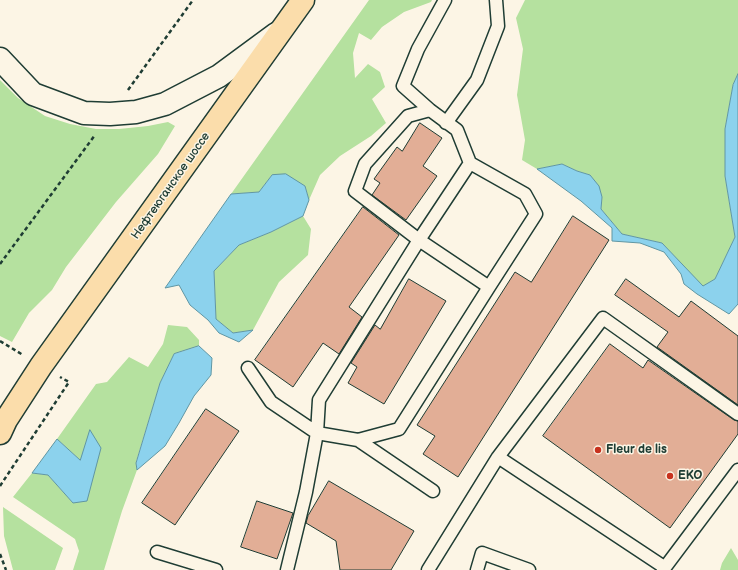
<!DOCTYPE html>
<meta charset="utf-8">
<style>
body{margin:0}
canvas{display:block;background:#fcf5e5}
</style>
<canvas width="738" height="570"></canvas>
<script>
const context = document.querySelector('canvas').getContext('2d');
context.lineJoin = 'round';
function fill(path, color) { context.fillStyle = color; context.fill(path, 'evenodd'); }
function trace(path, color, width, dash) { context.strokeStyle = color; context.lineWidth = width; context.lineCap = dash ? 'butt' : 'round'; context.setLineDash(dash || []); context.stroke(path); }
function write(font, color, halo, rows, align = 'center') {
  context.font = font + ' "Balsamiq Sans",sans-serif'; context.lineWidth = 3; context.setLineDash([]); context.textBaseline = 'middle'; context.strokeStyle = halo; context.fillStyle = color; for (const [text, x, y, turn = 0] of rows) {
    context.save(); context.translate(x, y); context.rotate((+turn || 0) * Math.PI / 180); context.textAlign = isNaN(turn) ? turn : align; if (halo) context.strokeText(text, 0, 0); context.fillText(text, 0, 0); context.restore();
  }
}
fill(new Path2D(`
 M 369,0 L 432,0 L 431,2 L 404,12 L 382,27 L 371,40 L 359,33 L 353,53 L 355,78 L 368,64 L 380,72 L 385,87 L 372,99 L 386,123 L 371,136 L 340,156 L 320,175 L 309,200 L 305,186 L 272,175 L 259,192 L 231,194 Z
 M 525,0 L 738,0 L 738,74 L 733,85 L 725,129 L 725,176 L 735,237 L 715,279 L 703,287 L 662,243 L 622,234 L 601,209 L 602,197 L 590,175 L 577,171 L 562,164 L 537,169 L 522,160 L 525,140 L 517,95 L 523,49 L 516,18 Z
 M 0,80 L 18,98 L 45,116 L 70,124 L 96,129 L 119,129 L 148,126 L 168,122 L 175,126 L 158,154 L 116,202 L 66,267 L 52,290 L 29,313 L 12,342 L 0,336 Z
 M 303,216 L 311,229 L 308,255 L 279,282 L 253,330 L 233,333 L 216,319 L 214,271 L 239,245 L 271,232 Z
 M 168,325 L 187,327 L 199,340 L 199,346 L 174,354 L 160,383 L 136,462 L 137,470 L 122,511 L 104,570 L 73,570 L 79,551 L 75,539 L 13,497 L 32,473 L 48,475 L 73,503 L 80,460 L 57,439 L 96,384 L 107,382 L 129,357 L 148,367 L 163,344 Z
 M 3,507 L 63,548 L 55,570 L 13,570 L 4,536 Z
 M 731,548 L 738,560 L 738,570 L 720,570 L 722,563 Z`), '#b5e19f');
const water = new Path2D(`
 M 738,74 L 738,304 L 729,314 L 697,294 L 684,284 L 681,274 L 664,252 L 640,243 L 612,241 L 612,228 L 581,201 L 537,169 L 562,164 L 577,171 L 590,175 L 599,186 L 602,197 L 601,209 L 622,234 L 662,243 L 703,286 L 715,279 L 735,237 L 725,176 L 725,129 L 733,85 Z
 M 286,174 L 305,186 L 309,200 L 303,216 L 271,232 L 239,245 L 214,271 L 216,319 L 233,333 L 253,330 L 239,342 L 219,333 L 208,320 L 190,305 L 179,285 L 165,288 L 231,194 L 259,192 L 272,175 Z
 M 199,346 L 212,358 L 211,375 L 194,396 L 179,423 L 165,446 L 137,470 L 136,463 L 160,383 L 174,354 Z
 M 90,430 L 101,448 L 87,501 L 73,503 L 48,475 L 32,473 L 57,439 L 80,460 Z`);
fill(water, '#8cd2ed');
trace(water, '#6096a3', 1);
const building = new Path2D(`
 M 420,123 L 442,138 L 423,166 L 437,176 L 406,220 L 372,195 L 380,183 L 374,179 L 397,147 L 402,151 Z
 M 363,207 L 399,235 L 349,307 L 362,317 L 339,354 L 323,343 L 293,387 L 255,360 Z
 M 573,216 L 609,240 L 458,477 L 423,454 L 435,436 L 417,425 L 515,272 L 531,282 Z
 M 409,279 L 446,301 L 384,404 L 348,383 L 357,367 L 351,363 L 375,325 L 380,329 Z
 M 626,279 L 679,317 L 691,301 L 738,336 L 738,405 L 657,347 L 668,332 L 615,295 Z
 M 610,344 L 643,368 L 648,360 L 734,420 L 738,421 L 738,434 L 670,528 L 543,436 Z
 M 206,409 L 239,431 L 175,525 L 142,503 Z
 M 329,481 L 414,531 L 391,570 L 340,570 L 336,541 L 306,523 L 308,516 Z
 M 257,501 L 293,513 L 277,559 L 241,547 Z`);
fill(building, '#e2ae96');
trace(building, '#1f3d34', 1);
const service = new Path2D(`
 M 430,110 L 408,116 L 365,164 L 355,191 L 419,240 L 489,287
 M 446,123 L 477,80 L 498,26 L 496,0
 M 248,368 L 271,402 L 317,433 L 358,440 L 399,429 L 489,287 L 536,214 L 525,194 L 470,163 L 457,130 L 430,110 L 403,86 L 418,49 L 445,0
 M 358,440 L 433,491
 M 498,457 L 664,567
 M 157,552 L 216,570
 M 287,570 L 306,492 L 317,433 L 319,400 L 419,240 L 470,163
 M 428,570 L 498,457 L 603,318 L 738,414
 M 477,570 L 482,553 L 529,570
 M 663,570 L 738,470`);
const secondary = new Path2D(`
 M 0,59 L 33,94 L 84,113 L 110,114 L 136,112 L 165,104 L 219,76 L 276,34`);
const primary = new Path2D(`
 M 0,433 L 6,420 L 41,366 L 303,0`);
trace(service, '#1f3d34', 15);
trace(secondary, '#1f3d34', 25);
trace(primary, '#1f3d34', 25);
trace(new Path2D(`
 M 128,90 L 193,0
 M 0,264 L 95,135
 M 0,341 L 23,355
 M 0,486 L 69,382 L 60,377
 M 0,554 L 6,570`), '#1f3d34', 2.5, [4, 3]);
trace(service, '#fcf5e5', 12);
trace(secondary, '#fcf5e5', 22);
trace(primary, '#fbddab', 22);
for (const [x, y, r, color] of [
 [598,450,4,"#c8321e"],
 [670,476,4,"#c8321e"]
]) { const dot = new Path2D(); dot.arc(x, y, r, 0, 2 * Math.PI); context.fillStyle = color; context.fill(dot); trace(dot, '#fcf5e5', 1.5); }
write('12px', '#1f3d34', '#fcf5e5', [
 ["Нефтеюганское шоссе",171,186,-55]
]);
write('bold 12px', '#1f3d34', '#fcf5e5', [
 ["Fleur de lis",606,450],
 ["EKO",678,476]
], 'left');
</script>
